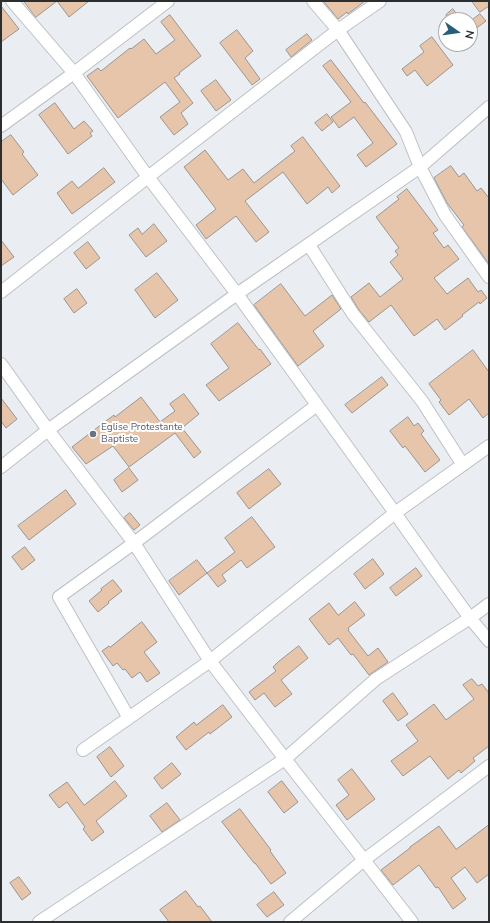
<!DOCTYPE html>
<style>
body{margin:0}
#map{position:relative;width:490px;height:923px;overflow:hidden;background:#eaedf1;font-family:"Nunito Sans",sans-serif}
canvas{display:block}
.frame{position:absolute;inset:0;border:2px solid #2d2e2f;pointer-events:none}
.north{position:absolute;left:438px;top:12px;width:40px;height:40px;box-sizing:border-box;background:#fff;border:1px solid #ababac;border-radius:50%;rotate:103deg;font-size:11px;font-weight:700;line-height:16px;text-align:center;color:#2d2e2f}
.north::after{content:'';display:block;margin:auto;width:14px;height:18px;background:#255f78;clip-path:polygon(50% 0,100% 100%,50% 72%,0 100%)}
</style>
<div id="map">
<canvas width="490" height="923"></canvas>
<div class="frame"></div>
<div class="north">N</div>
</div>
<script>
const context = document.querySelector('canvas').getContext('2d');
context.lineJoin = 'round';
function fill(path, color) { context.fillStyle = color; context.fill(path, 'evenodd'); }
function trace(path, color, width, dash) { context.strokeStyle = color; context.lineWidth = width; context.lineCap = dash ? 'butt' : 'round'; context.setLineDash(dash || []); context.stroke(path); }
function write(font, color, halo, rows, align = 'center') {
  context.font = font + ' "Nunito Sans",sans-serif'; context.lineWidth = 4; context.setLineDash([]); context.textBaseline = 'middle'; context.strokeStyle = halo; context.fillStyle = color; for (const [text, x, y, turn = 0] of rows) {
    context.save(); context.translate(x, y); context.rotate((+turn || 0) * Math.PI / 180); context.textAlign = isNaN(turn) ? turn : align; if (halo) context.strokeText(text, 0, 0); context.fillText(text, 0, 0); context.restore();
  }
}
const building = new Path2D(`
 M 24,1 L 89,1 L 69,17 L 57,1 L 36,17 Z
 M 326,1 L 365,1 L 348,14 L 347,12 L 338,19 L 324,2 Z
 M 472,1 L 489,1 L 489,6 L 480,12 Z
 M 1,6 L 19,29 L 1,42 Z
 M 453,9 L 461,20 L 450,20 L 446,15 Z
 M 480,14 L 486,21 L 470,33 L 470,22 Z
 M 170,15 L 201,56 L 179,73 L 180,74 L 174,78 L 193,103 L 181,113 L 188,124 L 174,135 L 160,117 L 180,102 L 165,82 L 118,118 L 87,76 L 98,68 L 101,71 L 130,48 L 131,49 L 144,39 L 156,54 L 175,40 L 161,22 Z
 M 237,30 L 253,51 L 245,58 L 260,79 L 252,85 L 220,43 Z
 M 307,34 L 312,40 L 291,57 L 286,50 Z
 M 432,37 L 453,65 L 427,86 L 415,70 L 407,76 L 402,69 L 424,52 L 420,46 Z
 M 331,60 L 364,103 L 365,102 L 397,144 L 366,167 L 357,155 L 373,143 L 354,117 L 339,128 L 331,117 L 351,102 L 323,66 Z
 M 216,80 L 231,100 L 216,111 L 201,91 Z
 M 55,103 L 74,129 L 84,121 L 93,131 L 90,133 L 92,136 L 68,154 L 39,115 Z
 M 327,114 L 333,122 L 322,131 L 315,123 Z
 M 11,135 L 24,152 L 22,154 L 38,175 L 13,195 L 1,179 L 1,142 Z
 M 303,137 L 340,186 L 332,193 L 328,187 L 307,204 L 283,172 L 245,201 L 269,232 L 256,242 L 236,216 L 206,239 L 196,225 L 216,209 L 184,167 L 205,150 L 228,180 L 243,169 L 254,183 L 295,151 L 291,146 Z
 M 451,166 L 459,177 L 464,173 L 477,191 L 481,188 L 489,198 L 489,264 L 462,227 L 464,225 L 447,203 L 434,178 Z
 M 104,168 L 115,182 L 72,214 L 57,193 L 72,181 L 78,188 Z
 M 407,189 L 438,230 L 433,233 L 444,248 L 448,245 L 459,259 L 434,278 L 447,294 L 468,278 L 478,292 L 481,290 L 487,298 L 480,304 L 479,302 L 462,315 L 463,316 L 445,330 L 437,319 L 414,336 L 391,305 L 369,322 L 359,310 L 351,297 L 369,283 L 380,297 L 403,279 L 390,262 L 398,255 L 395,251 L 399,248 L 376,217 L 399,199 L 397,197 Z
 M 154,224 L 167,241 L 146,257 L 129,235 L 138,228 L 142,234 Z
 M 1,240 L 14,257 L 1,266 Z
 M 88,242 L 100,258 L 86,269 L 74,253 Z
 M 157,273 L 178,300 L 155,318 L 135,290 Z
 M 281,284 L 305,316 L 332,295 L 341,309 L 313,331 L 324,346 L 298,366 L 254,305 Z
 M 77,289 L 87,303 L 74,313 L 64,299 Z
 M 238,323 L 259,350 L 260,349 L 271,364 L 219,401 L 206,385 L 229,368 L 211,344 Z
 M 473,350 L 489,372 L 489,413 L 483,418 L 469,399 L 449,415 L 439,402 L 441,400 L 429,384 Z
 M 382,377 L 388,385 L 352,413 L 345,405 Z
 M 184,394 L 199,414 L 182,428 L 201,452 L 194,458 L 175,433 L 129,467 L 113,446 L 86,464 L 72,447 L 98,427 L 114,415 L 115,417 L 141,397 L 160,422 L 175,411 L 170,404 Z
 M 1,398 L 17,419 L 6,428 L 1,421 Z
 M 408,417 L 414,426 L 418,423 L 424,431 L 421,434 L 440,460 L 425,472 L 405,446 L 403,448 L 390,431 Z
 M 129,468 L 138,480 L 122,492 L 114,480 Z
 M 269,469 L 281,484 L 249,509 L 237,493 Z
 M 66,490 L 76,504 L 29,540 L 18,526 Z
 M 130,513 L 140,525 L 134,530 L 124,518 Z
 M 252,517 L 275,547 L 247,568 L 241,560 L 222,575 L 226,581 L 218,587 L 207,573 L 235,552 L 225,538 Z
 M 25,547 L 35,560 L 22,570 L 12,557 Z
 M 373,559 L 384,574 L 365,589 L 354,574 Z
 M 197,560 L 207,573 L 179,595 L 169,581 Z
 M 416,568 L 422,576 L 396,596 L 390,588 Z
 M 113,580 L 122,591 L 108,602 L 109,603 L 98,612 L 89,601 L 102,590 L 101,589 Z
 M 355,602 L 365,615 L 348,628 L 349,630 L 348,630 L 368,656 L 378,648 L 388,662 L 369,675 L 353,654 L 351,655 L 338,638 L 329,645 L 309,619 L 329,603 L 338,615 Z
 M 142,622 L 157,642 L 144,652 L 160,673 L 147,682 L 140,672 L 132,678 L 125,669 L 123,670 L 117,663 L 113,666 L 102,651 L 109,646 L 110,647 Z
 M 299,646 L 308,658 L 281,680 L 292,694 L 275,707 L 264,693 L 255,700 L 249,692 L 276,671 L 273,667 L 278,662 Z
 M 472,679 L 478,686 L 482,684 L 489,693 L 489,746 L 473,758 L 475,761 L 461,773 L 459,770 L 448,779 L 430,756 L 403,776 L 391,761 L 418,741 L 406,725 L 434,704 L 446,720 L 474,699 L 463,685 Z
 M 393,693 L 408,714 L 398,721 L 383,701 Z
 M 223,705 L 232,717 L 210,734 L 209,732 L 186,750 L 176,737 L 194,722 L 196,725 Z
 M 110,747 L 124,766 L 111,777 L 97,757 Z
 M 172,763 L 181,774 L 162,789 L 154,778 Z
 M 352,769 L 375,799 L 347,820 L 336,805 L 349,795 L 338,780 Z
 M 115,781 L 127,796 L 96,821 L 104,832 L 92,841 L 83,829 L 85,827 L 67,802 L 59,808 L 49,795 L 67,782 L 84,805 Z
 M 282,781 L 298,802 L 284,813 L 268,792 Z
 M 167,803 L 180,820 L 162,832 L 150,816 Z
 M 240,809 L 271,850 L 270,851 L 286,873 L 271,884 L 255,863 L 254,863 L 222,822 Z
 M 489,825 L 489,874 L 477,883 L 465,867 L 451,878 L 466,899 L 453,909 L 438,887 L 436,888 L 419,865 L 393,885 L 381,870 L 410,848 L 410,847 L 439,826 L 456,849 Z
 M 19,877 L 31,893 L 22,900 L 10,883 Z
 M 186,891 L 198,907 L 200,906 L 212,922 L 169,922 L 160,910 Z
 M 274,892 L 284,905 L 267,917 L 257,905 Z`);
fill(building, '#e7c5ab');
trace(building, '#999592', 1);
const street = new Path2D(`
 M 12,1 L 74,73 L 148,177 L 237,294 L 395,513 L 436,571 L 470,618 L 489,641
 M 313,1 L 338,30 L 406,132 L 420,167 L 445,215 L 489,277
 M 1,126 L 74,73 L 168,1
 M 309,245 L 353,314 L 422,401 L 463,465
 M 1,292 L 148,177 L 338,30 L 380,1
 M 1,364 L 48,430 L 134,543 L 210,661 L 285,759 L 364,860 L 412,922
 M 1,467 L 48,430 L 237,294 L 420,167 L 489,107
 M 129,718 L 59,597 L 134,543 L 317,405
 M 83,750 L 210,661 L 395,513 L 489,446
 M 39,922 L 285,759 L 376,679 L 470,618 L 489,604
 M 290,922 L 364,860 L 489,766`);
trace(street, '#bdc1c5', 14);
trace(street, '#fff', 12);
for (const [x, y, r, color] of [
 [93,434,4,"#6b7280"]
]) { const dot = new Path2D(); dot.arc(x, y, r, 0, 2 * Math.PI); context.fillStyle = color; context.fill(dot); trace(dot, '#fff', 1.5); }
write('10px', '#5b616d', '#fff', [
 ["Eglise Protestante",101,428],
 ["Baptiste",101,440]
], 'left');
</script>
